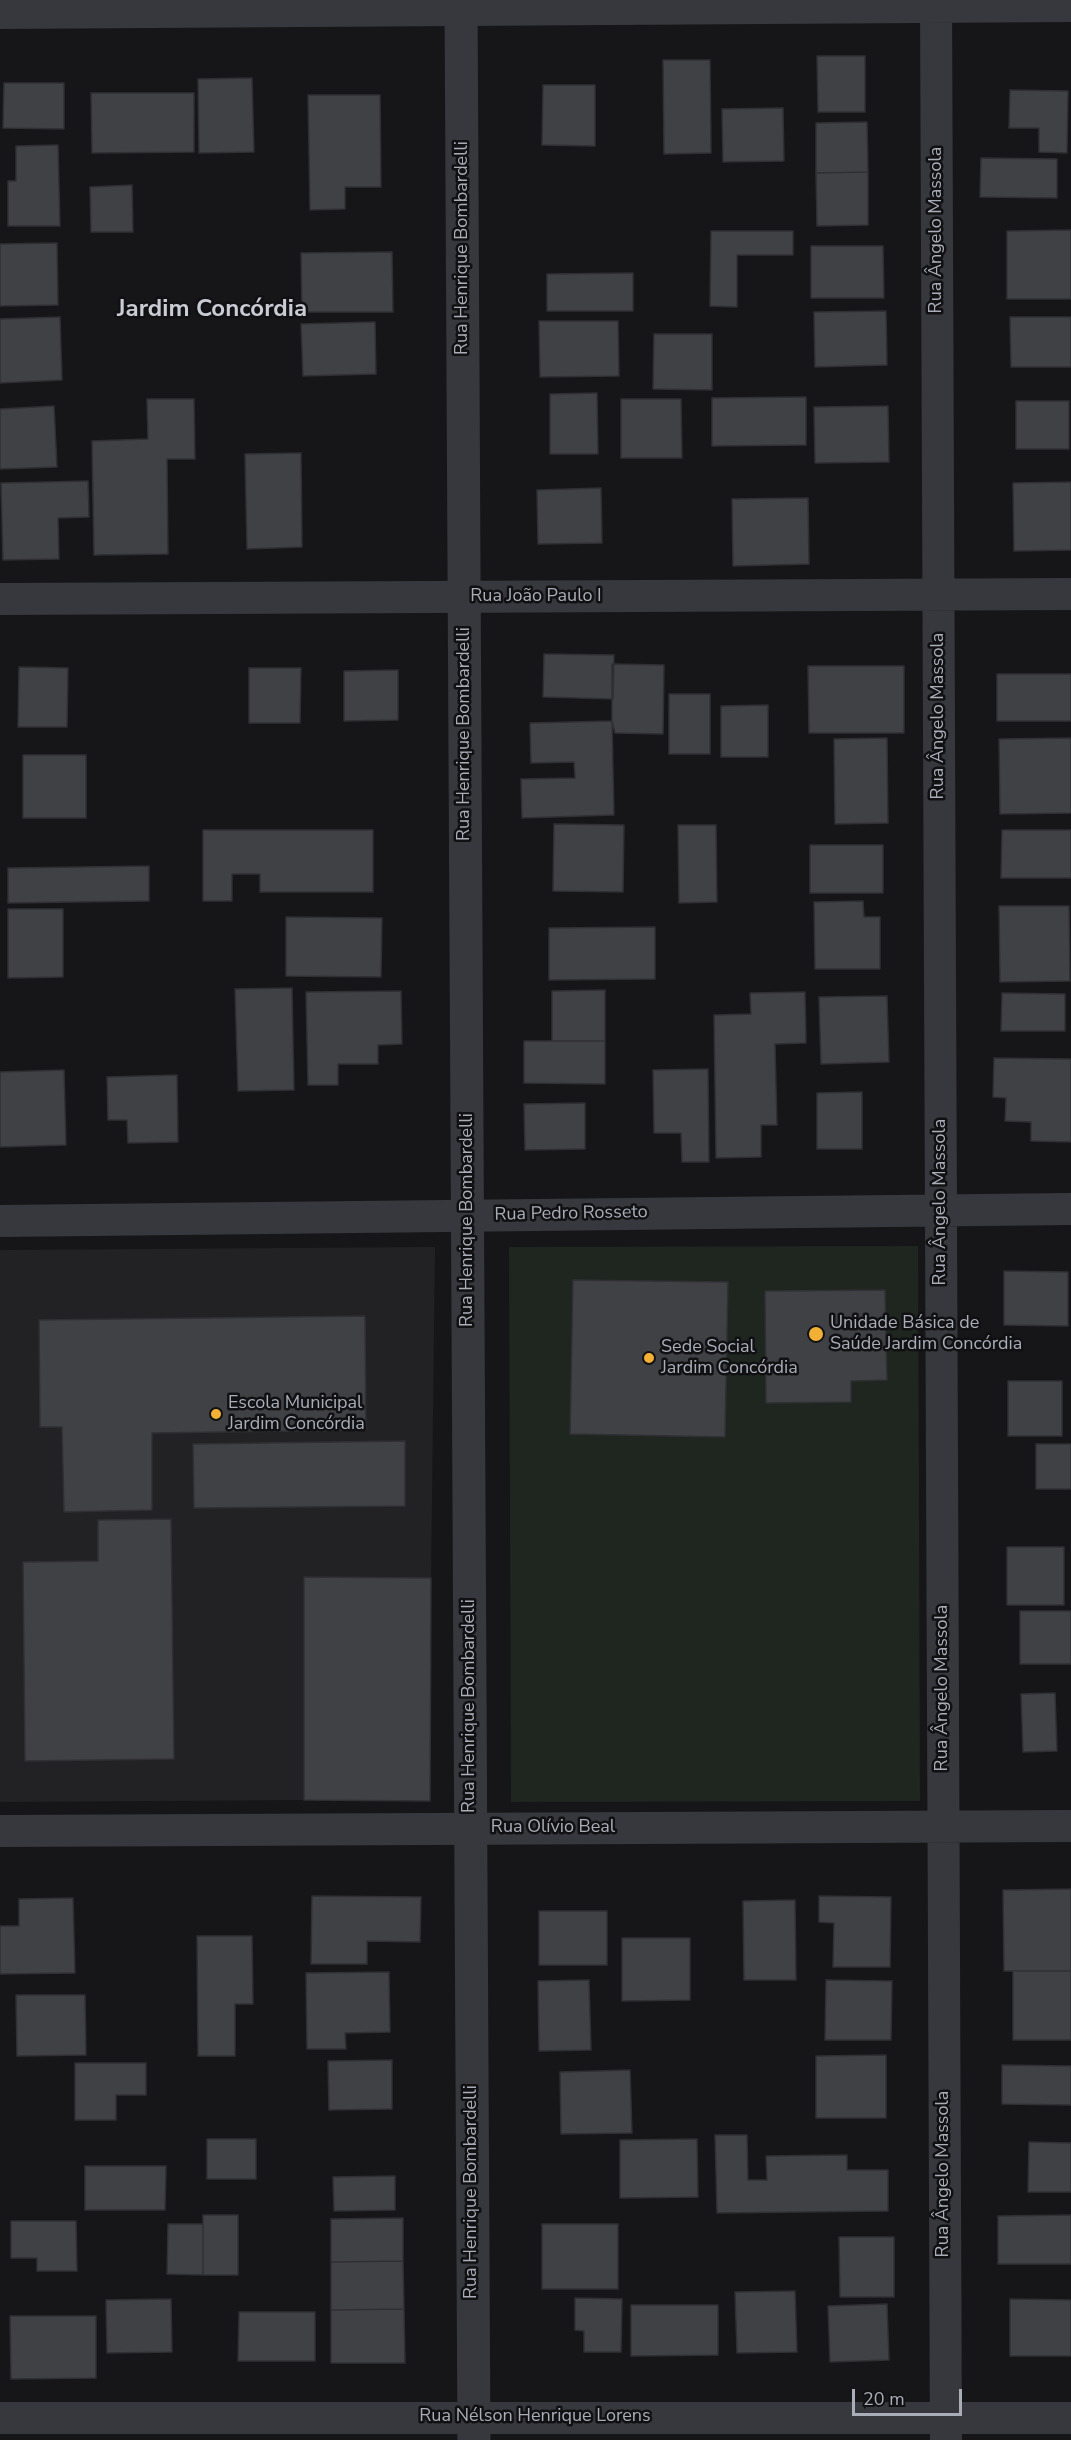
<!DOCTYPE html>
<meta charset="utf-8">
<style>
body{margin:0}
#map{position:relative;width:1071px;height:2440px;overflow:hidden;background:#161618;font-family:"Nunito Sans",sans-serif}
canvas{display:block}
.scale{position:absolute;left:852px;top:2389px;width:110px;height:27px;box-sizing:border-box;border:3px solid #a8adb8;border-top:0;padding-left:8px;font-size:18px;line-height:21px;white-space:nowrap;color:#a8adb8;-webkit-text-stroke:4px #111113;paint-order:stroke}
</style>
<div id="map">
<canvas width="1071" height="2440"></canvas>
<div class="scale">20 m</div>
</div>
<script>
const context = document.querySelector('canvas').getContext('2d');
context.lineJoin = 'round';
function fill(path, color) { context.fillStyle = color; context.fill(path, 'evenodd'); }
function trace(path, color, width, dash) { context.strokeStyle = color; context.lineWidth = width; context.lineCap = dash ? 'butt' : 'round'; context.setLineDash(dash || []); context.stroke(path); }
function write(font, color, halo, rows, align = 'center') {
  context.font = font + ' "Nunito Sans",sans-serif'; context.lineWidth = 5; context.setLineDash([]); context.textBaseline = 'middle'; context.strokeStyle = halo; context.fillStyle = color; for (const [text, x, y, turn = 0] of rows) {
    context.save(); context.translate(x, y); context.rotate((+turn || 0) * Math.PI / 180); context.textAlign = isNaN(turn) ? turn : align; if (halo) context.strokeText(text, 0, 0); context.fillText(text, 0, 0); context.restore();
  }
}
fill(new Path2D(`
 M 435,1247 L 431,1578 L 304,1578 L 304,1800 L 0,1802 L 0,1250 Z`), '#222225');
fill(new Path2D(`
 M 918,1246 L 920,1801 L 511,1802 L 509,1247 Z`), '#1e261f');
const building = new Path2D(`
 M 817,56 L 865,56 L 865,112 L 818,112 Z
 M 663,60 L 710,60 L 711,153 L 664,154 Z
 M 252,78 L 254,152 L 199,153 L 198,79 Z
 M 4,83 L 64,83 L 64,129 L 3,128 Z
 M 543,85 L 595,85 L 595,146 L 542,145 Z
 M 1010,90 L 1068,91 L 1067,153 L 1039,152 L 1039,128 L 1009,128 Z
 M 91,93 L 194,93 L 194,152 L 92,153 Z
 M 308,95 L 380,95 L 381,187 L 345,187 L 345,209 L 310,210 Z
 M 783,108 L 784,161 L 723,162 L 722,109 Z
 M 867,122 L 868,172 L 816,173 L 816,123 Z
 M 58,145 L 60,226 L 8,226 L 8,181 L 16,181 L 16,146 Z
 M 981,158 L 1057,159 L 1057,198 L 980,197 Z
 M 868,172 L 868,225 L 817,226 L 816,173 Z
 M 132,185 L 133,232 L 91,232 L 90,187 Z
 M 1071,230 L 1071,299 L 1007,299 L 1007,231 Z
 M 711,231 L 793,231 L 793,255 L 737,255 L 737,307 L 710,306 Z
 M 57,243 L 58,305 L 0,306 L 0,244 Z
 M 811,246 L 883,246 L 884,298 L 811,298 Z
 M 392,252 L 393,312 L 302,312 L 301,253 Z
 M 633,273 L 633,311 L 547,311 L 547,274 Z
 M 886,311 L 887,365 L 815,367 L 814,312 Z
 M 60,317 L 62,380 L 0,383 L 0,319 Z
 M 1010,317 L 1071,317 L 1071,367 L 1011,367 Z
 M 539,321 L 618,321 L 619,376 L 540,377 Z
 M 375,322 L 376,374 L 303,376 L 301,324 Z
 M 654,334 L 712,334 L 712,390 L 653,389 Z
 M 597,393 L 598,454 L 550,454 L 550,394 Z
 M 806,397 L 806,445 L 712,446 L 712,398 Z
 M 147,399 L 194,399 L 195,459 L 167,459 L 168,554 L 94,555 L 92,441 L 148,439 Z
 M 621,399 L 681,399 L 682,458 L 621,458 Z
 M 1016,401 L 1069,401 L 1069,449 L 1016,449 Z
 M 54,406 L 57,467 L 0,469 L 0,409 Z
 M 888,406 L 889,462 L 815,463 L 814,407 Z
 M 301,453 L 302,547 L 247,549 L 245,454 Z
 M 88,481 L 89,517 L 58,518 L 59,559 L 3,560 L 1,483 Z
 M 1071,482 L 1071,550 L 1014,551 L 1013,483 Z
 M 601,488 L 602,543 L 538,544 L 537,490 Z
 M 808,498 L 809,564 L 733,566 L 732,499 Z
 M 544,654 L 614,655 L 613,699 L 543,697 Z
 M 612,664 L 664,665 L 663,734 L 615,733 L 612,721 Z
 M 808,666 L 904,666 L 904,733 L 809,733 Z
 M 19,667 L 68,668 L 67,727 L 18,727 Z
 M 249,668 L 301,668 L 300,723 L 249,723 Z
 M 398,670 L 398,720 L 344,721 L 344,671 Z
 M 997,674 L 1071,674 L 1071,721 L 997,721 Z
 M 669,694 L 710,694 L 710,754 L 669,754 Z
 M 768,705 L 768,757 L 721,757 L 721,706 Z
 M 612,721 L 614,815 L 522,818 L 521,779 L 575,778 L 574,762 L 531,763 L 530,723 Z
 M 887,738 L 888,823 L 835,824 L 834,739 Z
 M 1071,738 L 1071,813 L 1000,814 L 999,739 Z
 M 23,755 L 86,755 L 86,818 L 23,818 Z
 M 554,824 L 624,825 L 623,892 L 553,891 Z
 M 678,825 L 716,825 L 717,902 L 679,903 Z
 M 203,830 L 373,830 L 373,892 L 260,892 L 260,874 L 232,874 L 232,901 L 203,901 Z
 M 1002,830 L 1071,830 L 1071,878 L 1001,878 Z
 M 810,845 L 883,845 L 883,893 L 810,893 Z
 M 149,866 L 149,901 L 8,903 L 8,868 Z
 M 863,901 L 864,917 L 880,917 L 880,969 L 815,969 L 814,902 Z
 M 999,906 L 1069,906 L 1070,981 L 1000,982 Z
 M 8,909 L 63,909 L 63,977 L 8,978 Z
 M 286,917 L 382,918 L 381,977 L 286,976 Z
 M 655,927 L 655,979 L 549,980 L 549,928 Z
 M 292,988 L 294,1090 L 238,1091 L 235,989 Z
 M 605,990 L 605,1041 L 552,1041 L 552,991 Z
 M 401,991 L 402,1044 L 378,1045 L 378,1064 L 338,1064 L 338,1085 L 308,1085 L 306,992 Z
 M 805,992 L 806,1043 L 775,1044 L 777,1125 L 761,1125 L 761,1157 L 716,1158 L 714,1015 L 751,1014 L 750,993 Z
 M 1002,993 L 1065,994 L 1065,1031 L 1001,1031 Z
 M 887,996 L 889,1062 L 821,1064 L 819,997 Z
 M 524,1041 L 605,1041 L 605,1084 L 524,1083 Z
 M 994,1058 L 1071,1059 L 1071,1142 L 1031,1141 L 1031,1122 L 1005,1121 L 1006,1098 L 993,1097 Z
 M 708,1069 L 709,1162 L 682,1162 L 681,1133 L 654,1133 L 653,1070 Z
 M 64,1070 L 66,1145 L 0,1147 L 0,1072 Z
 M 177,1075 L 178,1142 L 128,1143 L 127,1120 L 108,1120 L 107,1077 Z
 M 862,1092 L 862,1149 L 817,1149 L 817,1093 Z
 M 585,1103 L 585,1149 L 525,1150 L 524,1104 Z
 M 1004,1271 L 1068,1272 L 1068,1326 L 1004,1325 Z
 M 573,1280 L 728,1282 L 725,1437 L 570,1434 Z
 M 885,1290 L 887,1380 L 851,1381 L 851,1402 L 766,1403 L 765,1291 Z
 M 365,1316 L 366,1430 L 152,1433 L 152,1510 L 64,1512 L 62,1427 L 40,1427 L 39,1320 Z
 M 1008,1381 L 1062,1381 L 1062,1436 L 1008,1436 Z
 M 405,1441 L 405,1506 L 194,1508 L 193,1444 Z
 M 1036,1444 L 1071,1444 L 1071,1489 L 1036,1489 Z
 M 171,1519 L 174,1759 L 25,1761 L 23,1562 L 98,1561 L 98,1520 Z
 M 1007,1547 L 1064,1547 L 1064,1605 L 1007,1605 Z
 M 304,1577 L 431,1578 L 430,1801 L 304,1800 Z
 M 1020,1611 L 1071,1611 L 1071,1664 L 1020,1664 Z
 M 1055,1693 L 1057,1751 L 1023,1752 L 1021,1694 Z
 M 1071,1889 L 1071,1971 L 1004,1971 L 1003,1890 Z
 M 312,1896 L 421,1897 L 420,1942 L 367,1941 L 367,1964 L 311,1964 Z
 M 819,1896 L 891,1897 L 890,1967 L 833,1967 L 834,1923 L 819,1922 Z
 M 73,1898 L 75,1973 L 0,1974 L 0,1926 L 19,1926 L 19,1899 Z
 M 795,1900 L 796,1980 L 744,1980 L 743,1901 Z
 M 539,1911 L 607,1911 L 607,1965 L 539,1965 Z
 M 197,1936 L 252,1936 L 253,2004 L 235,2004 L 235,2056 L 198,2056 Z
 M 622,1938 L 690,1938 L 690,2000 L 622,2001 Z
 M 1013,1971 L 1071,1971 L 1071,2040 L 1013,2040 Z
 M 389,1972 L 390,2032 L 345,2033 L 346,2049 L 307,2049 L 306,1973 Z
 M 589,1980 L 591,2050 L 539,2051 L 538,1981 Z
 M 826,1980 L 892,1981 L 891,2040 L 825,2040 Z
 M 16,1995 L 85,1995 L 86,2055 L 17,2056 Z
 M 886,2055 L 886,2118 L 816,2118 L 816,2056 Z
 M 392,2060 L 392,2109 L 329,2110 L 328,2061 Z
 M 75,2063 L 146,2063 L 146,2095 L 116,2095 L 116,2120 L 75,2120 Z
 M 1002,2065 L 1071,2066 L 1071,2105 L 1002,2104 Z
 M 630,2070 L 632,2133 L 561,2134 L 560,2072 Z
 M 715,2135 L 747,2135 L 748,2180 L 767,2180 L 766,2156 L 847,2155 L 847,2170 L 888,2170 L 888,2211 L 717,2213 Z
 M 207,2139 L 256,2139 L 256,2179 L 207,2179 Z
 M 697,2139 L 698,2197 L 620,2198 L 620,2140 Z
 M 1029,2142 L 1071,2143 L 1071,2192 L 1028,2192 Z
 M 85,2166 L 166,2166 L 165,2210 L 85,2210 Z
 M 395,2176 L 395,2210 L 334,2211 L 333,2177 Z
 M 203,2215 L 238,2215 L 238,2275 L 203,2275 Z
 M 1071,2215 L 1071,2264 L 998,2264 L 998,2216 Z
 M 403,2218 L 403,2261 L 331,2262 L 331,2219 Z
 M 11,2221 L 76,2221 L 77,2271 L 37,2271 L 37,2258 L 11,2258 Z
 M 168,2224 L 203,2224 L 203,2275 L 167,2274 Z
 M 542,2224 L 618,2224 L 618,2289 L 542,2289 Z
 M 839,2237 L 894,2237 L 894,2297 L 840,2297 Z
 M 403,2261 L 404,2309 L 331,2310 L 331,2262 Z
 M 795,2291 L 797,2352 L 737,2353 L 735,2292 Z
 M 575,2298 L 622,2299 L 621,2352 L 584,2352 L 584,2331 L 575,2330 Z
 M 171,2299 L 172,2352 L 107,2353 L 106,2300 Z
 M 1010,2299 L 1071,2300 L 1071,2356 L 1010,2356 Z
 M 887,2304 L 889,2360 L 830,2362 L 828,2306 Z
 M 631,2305 L 718,2305 L 718,2355 L 631,2356 Z
 M 404,2309 L 405,2363 L 331,2363 L 331,2310 Z
 M 239,2312 L 315,2312 L 315,2361 L 238,2361 Z
 M 10,2316 L 96,2316 L 96,2378 L 11,2379 Z`);
fill(building, '#404145');
trace(building, '#303034', 1.5);
trace(new Path2D(`
 M 936,0 L 946,2440
 M 0,13 L 1071,6
 M 0,599 L 1071,594
 M 0,1221 L 1071,1209
 M 0,1831 L 1071,1826
 M 0,2418 L 1071,2418`), '#37383d', 32);
trace(new Path2D(`
 M 461,0 L 474,2440`), '#37383d', 33);
for (const [x, y, r, color] of [
 [816,1334,8,"#f2b134"],
 [649,1358,6,"#f2b134"],
 [216,1414,6,"#f2b134"]
]) { const dot = new Path2D(); dot.arc(x, y, r, 0, 2 * Math.PI); context.fillStyle = color; context.fill(dot); trace(dot, '#111113', 2); }
write('18px', '#a8adb8', '#111113', [
 ["Rua Ângelo Massola",937,230,-90],
 ["Rua Henrique Bombardelli",463,248,-90],
 ["Rua João Paulo I",536,597],
 ["Rua Ângelo Massola",939,716,-90],
 ["Rua Henrique Bombardelli",465,734,-90],
 ["Rua Ângelo Massola",941,1202,-90],
 ["Rua Pedro Rosseto",571,1214,-1],
 ["Rua Henrique Bombardelli",468,1220,-90],
 ["Rua Ângelo Massola",943,1688,-90],
 ["Rua Henrique Bombardelli",470,1706,-90],
 ["Rua Olívio Beal",553,1828],
 ["Rua Ângelo Massola",944,2174,-90],
 ["Rua Henrique Bombardelli",472,2192,-90],
 ["Rua Nélson Henrique Lorens",535,2417]
]);
write('18px', '#a8adb8', '#111113', [
 ["Unidade Básica de",830,1324],
 ["Saúde Jardim Concórdia",830,1345],
 ["Sede Social",661,1348],
 ["Jardim Concórdia",661,1369],
 ["Escola Municipal",228,1404],
 ["Jardim Concórdia",228,1425]
], 'left');
write('bold 24px', '#c9ccd4', '#111113', [
 ["Jardim Concórdia",212,310]
]);
</script>
